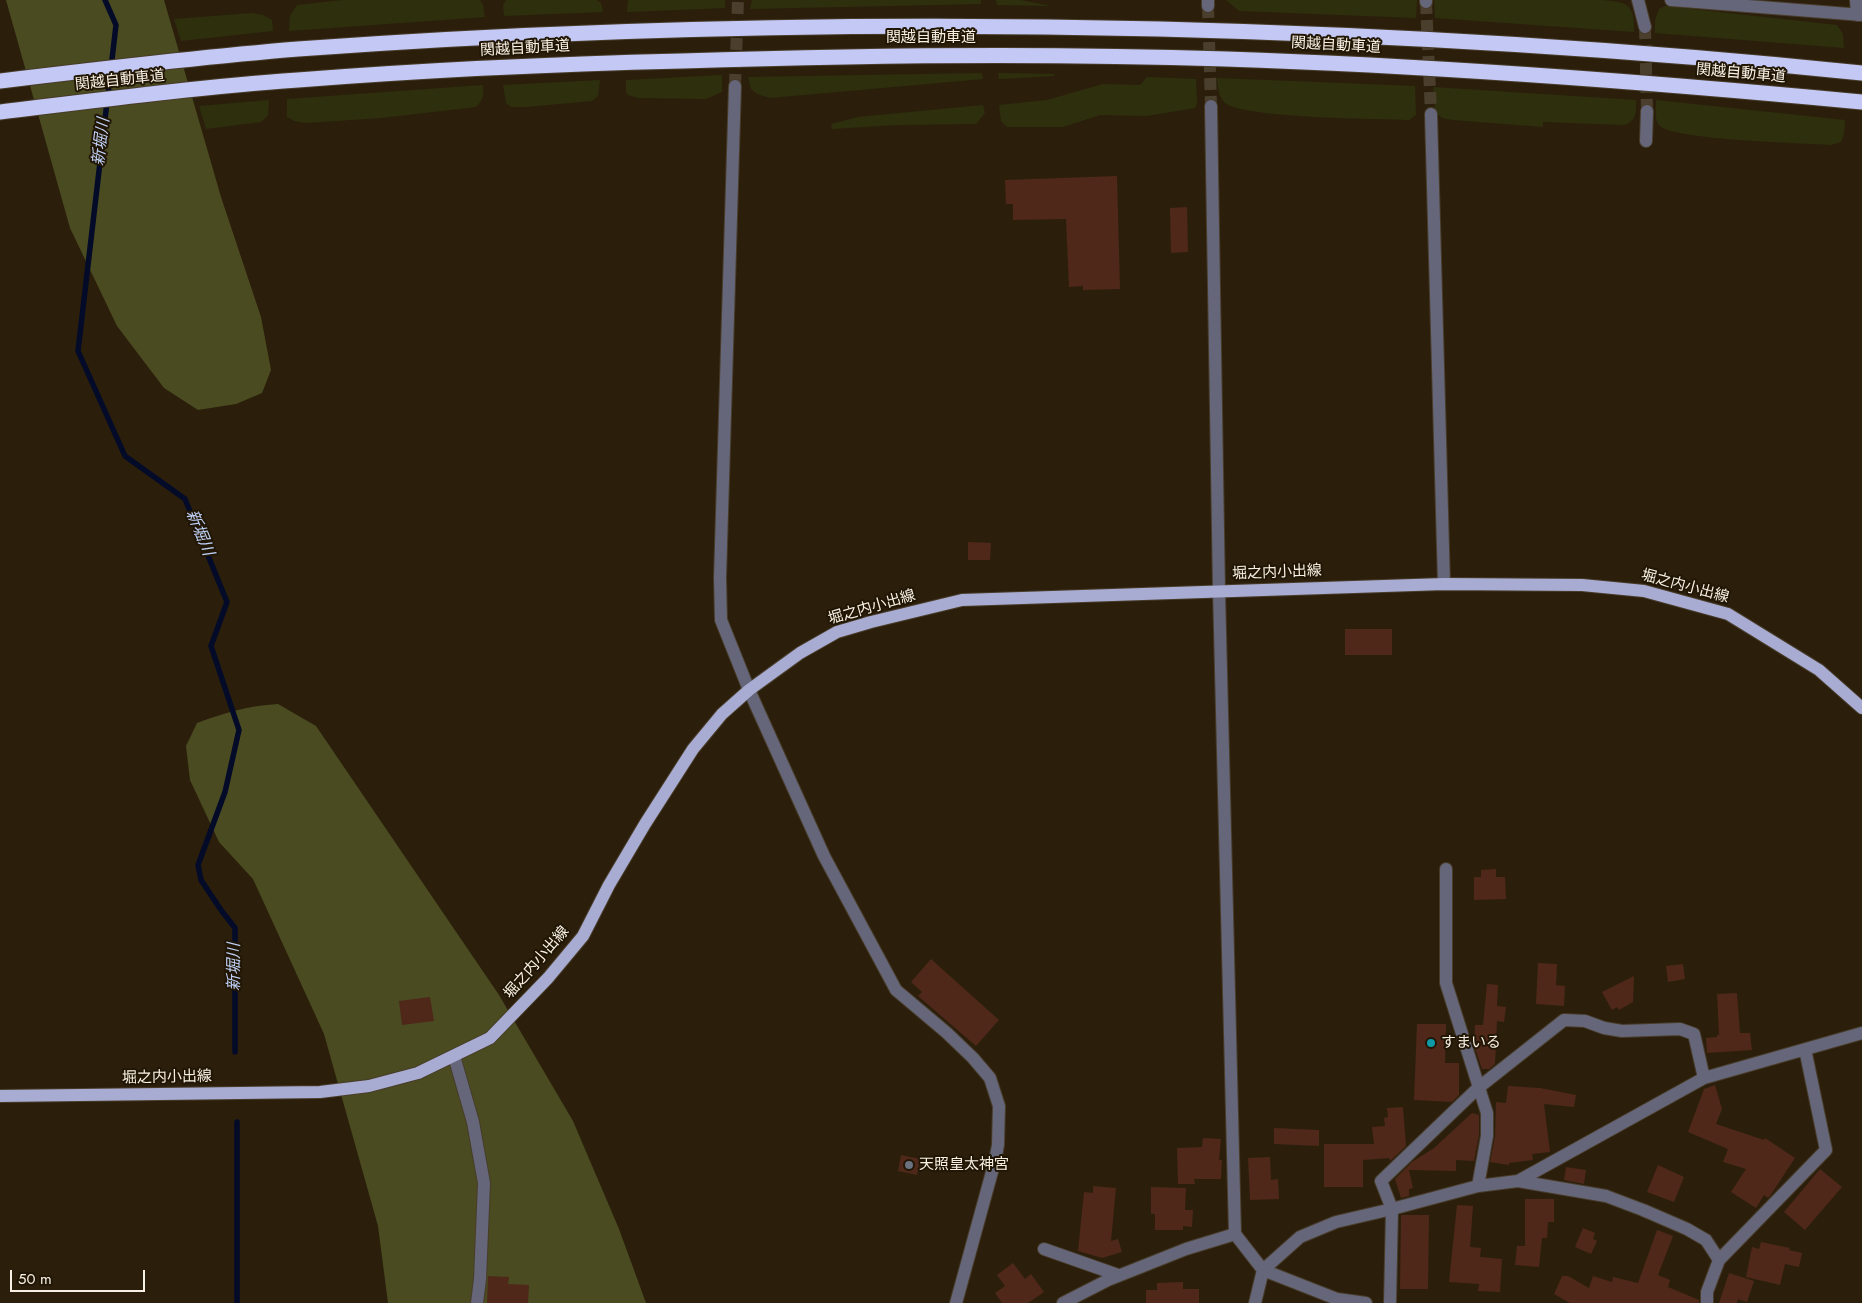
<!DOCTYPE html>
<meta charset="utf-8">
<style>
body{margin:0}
#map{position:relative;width:1862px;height:1303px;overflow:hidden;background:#2b1f0c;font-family:Jost,sans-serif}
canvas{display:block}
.scale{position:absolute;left:10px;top:1270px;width:135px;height:22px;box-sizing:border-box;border:2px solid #f8f0e4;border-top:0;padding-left:6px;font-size:15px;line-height:18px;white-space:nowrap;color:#f8f0e4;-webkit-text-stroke:4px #211604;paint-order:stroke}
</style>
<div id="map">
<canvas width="1862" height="1303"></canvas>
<div class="scale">50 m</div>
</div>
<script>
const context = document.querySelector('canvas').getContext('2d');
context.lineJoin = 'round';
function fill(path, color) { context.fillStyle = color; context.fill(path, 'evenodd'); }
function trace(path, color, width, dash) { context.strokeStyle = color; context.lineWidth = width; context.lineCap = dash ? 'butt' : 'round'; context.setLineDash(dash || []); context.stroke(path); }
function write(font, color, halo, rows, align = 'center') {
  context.font = font + ' Jost,"Noto Sans JP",sans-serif'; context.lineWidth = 4; context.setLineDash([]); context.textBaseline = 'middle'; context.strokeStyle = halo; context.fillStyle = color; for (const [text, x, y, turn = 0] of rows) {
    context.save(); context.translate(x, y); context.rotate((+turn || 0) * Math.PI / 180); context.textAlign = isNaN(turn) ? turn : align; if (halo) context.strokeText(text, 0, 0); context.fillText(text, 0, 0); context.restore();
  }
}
fill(new Path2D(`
 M 343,0 L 480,0 L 483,5 L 485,17 L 289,31 L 290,16 L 297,5 Z
 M 506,0 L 597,0 L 601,3 L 603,12 L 504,16 L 503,5 Z
 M 628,0 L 725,0 L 725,8 L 627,12 Z
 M 752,0 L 981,0 L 981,4 L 750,9 Z
 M 996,0 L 1020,0 L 1051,6 L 997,5 Z
 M 1226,0 L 1417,0 L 1416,18 L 1239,11 Z
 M 1434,0 L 1600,0 C 1627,2 1635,3 1634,32 L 1435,18 Z
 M 1665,6 L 1837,25 L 1843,34 L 1844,48 L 1655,33 L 1655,20 L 1659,9 Z
 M 252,13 L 263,15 L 272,20 L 273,31 L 181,41 L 174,19 Z
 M 982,73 L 983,79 L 770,98 L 757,94 L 751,89 L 748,77 Z
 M 998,73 L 1055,74 L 1054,76 L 999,79 Z
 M 722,75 L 722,92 L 706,99 L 639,98 L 628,95 L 626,92 L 626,80 Z
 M 1147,77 L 1196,79 L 1197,104 L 1195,108 L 1147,116 L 1100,115 L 1063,127 L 1007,127 L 1001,121 L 999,105 L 1047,100 L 1103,84 L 1140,85 Z
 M 1217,78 L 1415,86 L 1416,115 L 1409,120 C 1379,119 1243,118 1225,103 C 1218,96 1218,88 1217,78 Z
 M 600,80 L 598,96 L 592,101 L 526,107 L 511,107 L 506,103 L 503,85 Z
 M 483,85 C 484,95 483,100 476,107 L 381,118 L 306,123 L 294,121 L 287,117 L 287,99 Z
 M 1433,87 L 1636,100 C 1636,112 1637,121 1624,125 L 1543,122 L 1543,127 L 1453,120 L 1442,118 L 1435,112 Z
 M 269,100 L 268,115 L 261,122 L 206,129 L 199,106 Z
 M 1656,100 L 1845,120 L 1844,134 L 1841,142 L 1831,145 C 1804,143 1675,140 1660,126 C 1654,121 1656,108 1656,100 Z
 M 983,105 L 985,113 L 976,124 L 896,125 L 832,129 L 831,124 L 858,117 Z`), '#2e2f0d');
fill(new Path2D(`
 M 6,0 L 164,0 L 221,197 L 261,317 L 271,370 L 262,393 L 236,404 L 198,410 L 164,388 L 117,326 L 70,228 Z
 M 278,704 L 316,726 L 499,995 L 573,1121 L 619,1229 L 646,1303 L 388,1303 L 378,1226 L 324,1034 L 253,879 L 219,842 L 190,780 L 186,746 L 197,723 C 227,712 247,706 278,704 Z`), '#4a4b20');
trace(new Path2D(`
 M 105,0 L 116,25 L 78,351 L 125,456 L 185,499 L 227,602 L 211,646 L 239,730 L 225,792 L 198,865 L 201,880 L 221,910 L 235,928 L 235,1052
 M 237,1122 L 237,1303`), '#030b28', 5.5);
fill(new Path2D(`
 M 1117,176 L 1120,289 L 1083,290 L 1083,286 L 1069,287 L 1066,219 L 1013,220 L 1013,204 L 1006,204 L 1005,180 Z
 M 1187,207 L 1188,252 L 1171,253 L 1170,208 Z
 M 968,542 L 991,543 L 990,560 L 968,560 Z
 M 1345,629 L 1392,629 L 1392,655 L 1345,655 Z
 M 1496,869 L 1496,877 L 1505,877 L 1506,899 L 1474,900 L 1474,877 L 1481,877 L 1481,870 Z
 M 931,959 L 999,1020 L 976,1046 L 918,996 L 922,992 L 911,982 Z
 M 1538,963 L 1557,964 L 1556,985 L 1565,986 L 1564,1006 L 1536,1004 Z
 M 1683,964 L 1685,979 L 1668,982 L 1666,966 Z
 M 1634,976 L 1633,1002 L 1619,1010 L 1617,1007 L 1612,1010 L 1602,992 Z
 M 1487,984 L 1498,985 L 1497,1006 L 1506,1007 L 1504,1022 L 1497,1021 L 1495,1064 L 1489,1069 L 1482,1069 L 1474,1045 L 1475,1025 L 1483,1025 Z
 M 1737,993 L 1740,1033 L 1750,1033 L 1752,1050 L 1707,1053 L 1706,1038 L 1717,1037 L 1717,1035 L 1719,1035 L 1717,994 Z
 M 430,997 L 434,1021 L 402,1025 L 399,1001 Z
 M 1417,1024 L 1446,1024 L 1445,1063 L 1459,1063 L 1459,1095 L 1452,1102 L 1414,1100 Z
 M 1715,1085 L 1722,1109 L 1716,1124 L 1764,1140 L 1765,1138 L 1795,1158 L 1770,1196 L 1768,1198 L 1764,1195 L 1756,1208 L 1731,1192 L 1746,1169 L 1723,1162 L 1728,1149 L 1688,1132 L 1704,1089 Z
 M 1508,1086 L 1540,1088 L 1576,1095 L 1574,1107 L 1544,1104 L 1550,1152 L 1532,1154 L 1533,1160 L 1509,1163 L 1509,1165 L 1490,1162 L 1495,1137 L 1496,1102 L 1506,1103 Z
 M 1403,1107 L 1406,1146 L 1390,1161 L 1389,1158 L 1363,1160 L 1363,1187 L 1324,1187 L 1324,1144 L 1374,1144 L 1372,1127 L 1385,1126 L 1384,1118 L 1388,1117 L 1387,1108 Z
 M 1472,1113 L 1479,1115 L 1479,1135 L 1474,1161 L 1456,1160 L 1456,1171 L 1409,1170 L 1413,1188 L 1409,1189 L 1409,1196 L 1401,1198 L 1395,1179 L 1412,1162 L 1434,1148 Z
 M 1274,1128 L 1319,1130 L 1319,1146 L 1274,1144 Z
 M 1203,1138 L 1221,1139 L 1219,1160 L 1222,1160 L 1221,1179 L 1194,1179 L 1195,1184 L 1178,1184 L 1177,1148 L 1202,1147 Z
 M 901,1155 L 920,1159 L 917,1175 L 898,1171 Z
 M 1270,1157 L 1271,1180 L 1278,1179 L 1279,1199 L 1250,1200 L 1248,1158 Z
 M 1658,1165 L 1684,1177 L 1674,1202 L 1647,1192 Z
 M 1566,1167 L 1586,1170 L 1584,1184 L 1564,1180 Z
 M 1820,1169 L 1842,1187 L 1805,1230 L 1784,1212 Z
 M 1093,1186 L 1116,1188 L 1111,1241 L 1118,1239 L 1122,1252 L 1102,1258 L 1078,1251 L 1084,1192 L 1093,1193 Z
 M 1151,1187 L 1186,1188 L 1185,1210 L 1193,1210 L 1192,1227 L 1183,1226 L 1183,1230 L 1155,1230 L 1155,1214 L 1151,1214 Z
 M 1525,1199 L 1554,1199 L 1554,1222 L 1548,1222 L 1547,1238 L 1542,1238 L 1539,1267 L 1515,1265 L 1517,1246 L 1525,1246 Z
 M 1457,1205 L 1473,1206 L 1470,1247 L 1481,1248 L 1480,1257 L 1502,1259 L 1500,1292 L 1478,1291 L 1479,1284 L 1449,1282 Z
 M 1401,1215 L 1429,1215 L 1428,1289 L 1400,1289 Z
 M 1583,1228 L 1595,1233 L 1593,1239 L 1597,1241 L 1591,1254 L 1575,1247 Z
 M 1657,1230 L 1673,1236 L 1658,1275 L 1670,1280 L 1668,1287 L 1699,1300 L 1699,1303 L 1570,1303 L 1554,1294 L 1562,1276 L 1568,1276 L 1589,1288 L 1593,1276 L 1612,1282 L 1613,1277 L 1638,1283 Z
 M 1761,1242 L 1790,1248 L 1789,1250 L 1802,1253 L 1799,1267 L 1785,1264 L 1780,1285 L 1746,1277 L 1752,1247 L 1759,1249 Z
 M 1013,1263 L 1025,1279 L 1031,1274 L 1044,1292 L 1028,1303 L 1002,1303 L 995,1293 L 1005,1286 L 997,1275 Z
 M 1729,1273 L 1754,1281 L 1747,1302 L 1738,1299 L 1737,1303 L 1719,1303 Z
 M 488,1276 L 509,1277 L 508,1284 L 529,1285 L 528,1303 L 487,1303 Z
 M 1183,1282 L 1183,1289 L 1199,1289 L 1199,1303 L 1146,1303 L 1146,1290 L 1157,1290 L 1157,1283 Z`), '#4f2819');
trace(new Path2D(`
 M 1426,2 L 1431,114
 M 1208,6 L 1211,106
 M 1645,27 L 1647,111
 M 735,86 L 738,0`), '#4a3e2c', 12, [12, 6]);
const minor = new Path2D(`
 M 1208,0 L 1208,6
 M 1638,0 L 1645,27
 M 1671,0 L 1862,15
 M 1856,0 L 1857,15
 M 1426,2 L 1426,0
 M 735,86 L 720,578 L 721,620 L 749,690 L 824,856 L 896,990 L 947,1033 L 973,1058 L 990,1078 L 999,1106 L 998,1145 L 995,1161 L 956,1303
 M 1211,106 L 1219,591 L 1235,1234 L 1263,1270 L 1337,1299 L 1366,1303
 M 1431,114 L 1444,584
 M 1646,141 L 1647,111
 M 1446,869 L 1446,983 L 1487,1113 L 1487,1136 L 1478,1186
 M 454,1056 L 473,1122 L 484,1183 L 480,1279 L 477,1303
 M 1518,1181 L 1704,1078 L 1862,1033
 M 1044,1249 L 1118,1275
 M 1719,1260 L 1826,1150 L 1805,1049
 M 1063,1303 L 1108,1280 L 1186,1249 L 1235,1234
 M 1255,1303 L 1263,1270 L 1300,1237 L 1336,1222 L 1392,1209 L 1478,1186 L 1518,1181 L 1606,1196 L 1643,1210 L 1687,1229 L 1706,1240 L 1719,1260 L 1707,1292 L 1707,1303
 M 1390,1303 L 1392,1209 L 1381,1181 L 1478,1088 L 1564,1020 L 1585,1021 L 1604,1028 L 1622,1031 L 1680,1029 L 1694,1034 L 1704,1078`);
const major = new Path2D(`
 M 0,1096 L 320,1092 L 369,1086 L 418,1073 L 490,1038 L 548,978 L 583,936 L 609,885 L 645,824 L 693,749 L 722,714 L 749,690 L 800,653 L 837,632 L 871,622 L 962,600 L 1444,584 L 1582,585 L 1644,591 L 1728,614 L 1819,670 L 1862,708`);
const highway = new Path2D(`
 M 0,81 C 99,69 199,57 298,49 C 585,28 873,22 1160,29 C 1395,35 1629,49 1862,73
 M 0,112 C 99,100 199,87 298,80 C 426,70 554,64 682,61 C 863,55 1045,53 1226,59 C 1438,66 1650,82 1862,102`);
trace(minor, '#483c2a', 14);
trace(major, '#483c2a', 14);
trace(highway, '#483c2a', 17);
trace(minor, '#656679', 12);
trace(major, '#a9acd2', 12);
trace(highway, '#c4c8f5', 15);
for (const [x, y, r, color] of [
 [1431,1043,5,"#0f9aa8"],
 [909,1165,5,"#6b7280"]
]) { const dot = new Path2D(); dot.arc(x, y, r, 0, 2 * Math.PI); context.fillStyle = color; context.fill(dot); trace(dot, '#211604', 2); }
write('15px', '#f8f0e4', '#211604', [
 ["関越自動車道",931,38],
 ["関越自動車道",1336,46,3],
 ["関越自動車道",525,49,-3],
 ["関越自動車道",1741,74,5],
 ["関越自動車道",120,81,-6],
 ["堀之内小出線",1277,573,-2],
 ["堀之内小出線",1685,587,15],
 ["堀之内小出線",872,608,-16],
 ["堀之内小出線",537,963,-49],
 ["堀之内小出線",167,1078,-1]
]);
write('15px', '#f8f0e4', '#211604', [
 ["すまいる",1441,1043],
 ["天照皇太神宮",919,1165]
], 'left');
write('italic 16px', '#bfd1f7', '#211604', [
 ["新堀川",102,142,-83],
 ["新堀川",199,533,68],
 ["新堀川",235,967,-90]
]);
</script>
